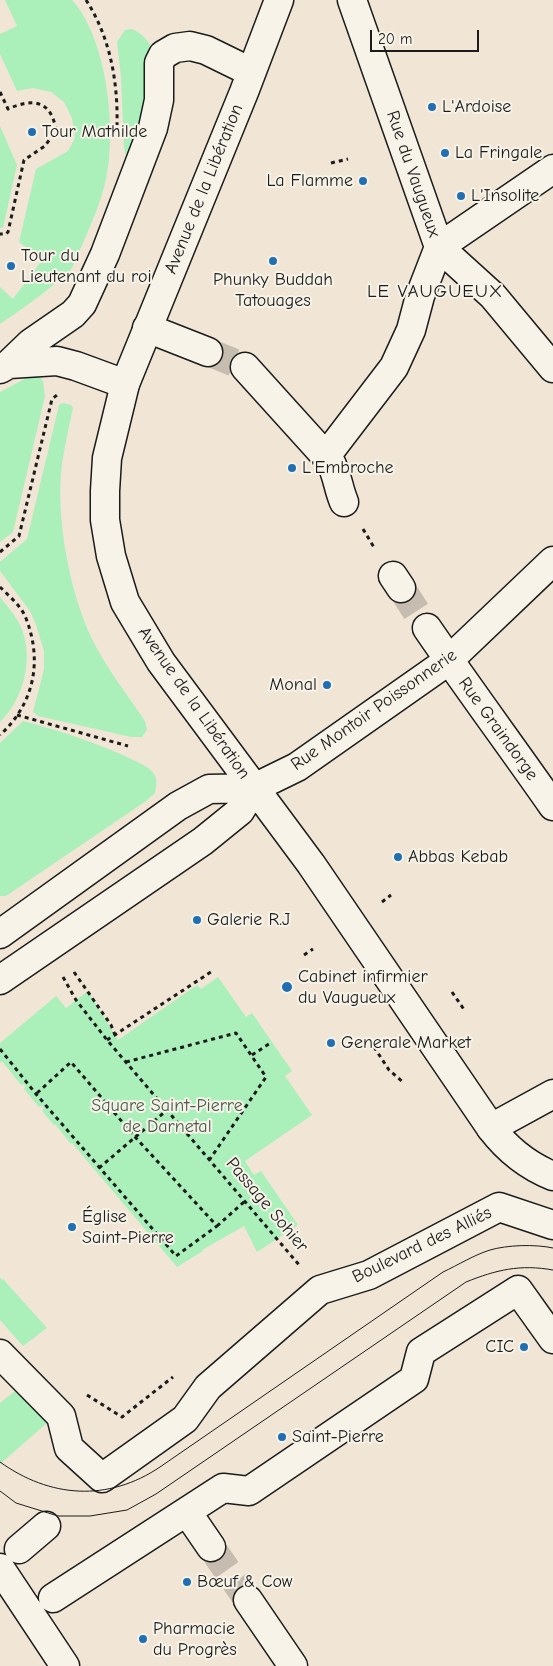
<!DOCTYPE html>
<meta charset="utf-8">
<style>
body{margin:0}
#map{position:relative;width:553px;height:1666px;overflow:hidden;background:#f1e5d5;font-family:"Comic Neue",sans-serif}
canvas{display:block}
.scale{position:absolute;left:370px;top:30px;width:109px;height:22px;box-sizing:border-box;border:2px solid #1c1c1c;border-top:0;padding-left:6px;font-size:15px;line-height:18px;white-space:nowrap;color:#1c1c1c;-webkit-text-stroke:4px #f7f3e8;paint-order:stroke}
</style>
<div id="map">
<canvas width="553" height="1666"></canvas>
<div class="scale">20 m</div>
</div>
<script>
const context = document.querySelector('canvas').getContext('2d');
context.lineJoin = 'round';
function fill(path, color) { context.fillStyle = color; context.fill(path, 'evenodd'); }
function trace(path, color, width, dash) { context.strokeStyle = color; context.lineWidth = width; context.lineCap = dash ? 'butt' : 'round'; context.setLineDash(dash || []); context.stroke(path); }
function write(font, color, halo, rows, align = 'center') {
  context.font = font + ' "Comic Neue",sans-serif'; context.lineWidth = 4; context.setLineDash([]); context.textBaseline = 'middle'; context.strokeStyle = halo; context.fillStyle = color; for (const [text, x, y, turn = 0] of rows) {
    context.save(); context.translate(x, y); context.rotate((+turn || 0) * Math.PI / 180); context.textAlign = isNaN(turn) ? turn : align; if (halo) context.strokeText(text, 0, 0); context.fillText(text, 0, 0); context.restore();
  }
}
fill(new Path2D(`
 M 5,0 L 72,0 C 107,38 117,130 106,179 C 101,202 92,222 83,243 C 79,251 76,260 72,268 C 69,273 63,277 58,281 C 40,297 20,310 0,324 L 0,287 L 13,299 L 42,260 L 19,242 L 36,169 L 68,151 L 75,138 L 72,118 L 64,102 L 51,92 L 33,88 L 17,91 L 0,54 L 0,34 L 17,26 Z
 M 132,29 C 141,33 151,42 153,51 L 149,98 L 131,157 L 127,157 L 124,149 L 121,77 L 117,42 L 125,30 Z
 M 0,126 L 17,165 L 3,228 L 0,228 Z
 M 36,373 L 43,381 L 45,396 L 13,532 L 0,542 L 0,392 Z
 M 63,403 L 71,405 L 73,408 C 69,426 65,445 62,464 C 55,517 70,597 95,645 C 109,671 128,696 145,721 L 147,730 L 142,737 L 131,737 L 38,716 L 33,712 L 44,669 L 44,651 L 36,625 L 30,611 L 0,571 L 0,562 L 27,539 L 59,405 Z
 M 0,597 C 7,606 15,615 20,625 C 35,656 24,699 0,722 Z
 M 23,721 C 58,730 91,741 125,756 C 134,761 148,765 154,774 C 158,780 156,787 155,793 L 146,801 L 6,896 L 0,896 L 0,743 Z
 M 218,977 L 246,1017 L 252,1013 L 292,1071 L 285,1076 L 312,1115 L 245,1161 L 254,1175 L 261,1171 L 298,1225 L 257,1252 L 244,1226 L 202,1250 L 203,1251 L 177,1267 L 72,1143 L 71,1144 L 55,1124 L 54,1125 L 42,1111 L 44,1108 L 42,1106 L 39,1107 L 24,1089 L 25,1087 L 24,1084 L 21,1085 L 2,1061 L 0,1063 L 0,1043 L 56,996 L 66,1008 L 88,991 L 118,1040 L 197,985 L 201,989 Z
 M 0,1277 L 2,1280 L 3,1279 L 47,1328 L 23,1346 L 0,1320 Z
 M 15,1391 L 47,1423 L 0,1464 L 0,1403 Z`), '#abf0bb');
trace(new Path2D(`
 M 208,352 L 245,367
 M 401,588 L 427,628
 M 211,1547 L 248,1600`), '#c6bdb0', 28, [28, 14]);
const minor = new Path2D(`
 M 352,0 L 439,247 L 493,296 L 553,368
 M 439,247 L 553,169
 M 147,328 L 208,352
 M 9,364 L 57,361 L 76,366 L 125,384
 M 245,367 L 330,461 C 337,473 338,488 344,502
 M 0,369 L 9,364 L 31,343 L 73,314 L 82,304 L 105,254 L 153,128 L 159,100 L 159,63 L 163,55 L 175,48 L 190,46 L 206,50 L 251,72
 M 326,456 L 394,367 L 411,330 L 420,296 L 439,247
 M 393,576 L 401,588
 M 427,628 C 468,688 511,746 553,806
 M 254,788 L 297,767 L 448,661 L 553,561
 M 491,1128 L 553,1094
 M 0,1354 L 61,1416 L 69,1448 L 102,1478 L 185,1419 L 208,1387 L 320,1290 L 369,1275 L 499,1207 L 553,1225
 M 187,1512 L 211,1547
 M 19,1549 L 46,1526
 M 0,1568 L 65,1666
 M 53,1598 L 223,1488 L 249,1491 L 414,1379 L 421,1352 L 518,1290 L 553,1339
 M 248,1600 L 293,1666`);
const major = new Path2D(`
 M 279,0 L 244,92 L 125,384 L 107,458 L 105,491 L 105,520 L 111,556 L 125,602 L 161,662 L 311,864 L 491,1128 C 507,1149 528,1166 553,1176
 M 0,934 L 178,806 L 209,789 L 254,788
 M 0,980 L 203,841 L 240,811 L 254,788`);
trace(minor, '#1c1c1c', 31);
trace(major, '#1c1c1c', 31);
trace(new Path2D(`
 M 86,0 C 110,37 118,81 117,125
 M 0,92 L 8,109 C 33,98 51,100 56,130 L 45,146 L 24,160 L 8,232 L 6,234 L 0,234
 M 331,163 L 348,159
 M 363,529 L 375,549
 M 0,552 L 19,536 L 52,399 L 57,395
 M 0,587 C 8,595 20,605 25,616 C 43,659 35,703 0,735
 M 17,715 L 128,746
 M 382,902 L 391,895
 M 304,955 L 313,949
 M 74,972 L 111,1025 L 115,1035
 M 63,977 L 76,1000 L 107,1040 L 300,1266
 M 452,992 L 465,1011
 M 107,1040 L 214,970
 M 374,1047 L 389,1070 L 404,1083
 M 0,1049 L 36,1094 L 176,1256 L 217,1226 L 136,1138 L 71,1062 L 36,1094
 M 252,1055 L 272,1042
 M 126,1062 L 236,1033 L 266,1077 L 210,1159
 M 99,1168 L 167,1110
 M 217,1226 L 245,1201
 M 87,1395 L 122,1417 L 173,1377`), '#1c1c1c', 3, [4, 4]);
trace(minor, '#f7f3e8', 28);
trace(major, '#f7f3e8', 28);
trace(new Path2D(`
 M 0,1462 C 50,1498 108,1502 160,1467 L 443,1272 C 458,1265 474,1255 490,1250 C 507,1245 535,1244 553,1248
 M 0,1491 L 16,1503 L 58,1516 L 90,1516 L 127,1510 L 156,1494 L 466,1282 C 496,1270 520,1264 553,1270`), '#1c1c1c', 1);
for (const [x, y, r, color] of [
 [432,107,5,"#1f6fb2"],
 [32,132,5,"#1f6fb2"],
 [445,153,5,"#1f6fb2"],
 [363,181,5,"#1f6fb2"],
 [461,196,5,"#1f6fb2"],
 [273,261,5,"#1f6fb2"],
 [11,266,5,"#1f6fb2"],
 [292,468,5,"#1f6fb2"],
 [327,685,5,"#1f6fb2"],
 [398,857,5,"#1f6fb2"],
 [197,920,5,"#1f6fb2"],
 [287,987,6,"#1f6fb2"],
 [331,1043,5,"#1f6fb2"],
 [72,1227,5,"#1f6fb2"],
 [524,1347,5,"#1f6fb2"],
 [282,1437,5,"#1f6fb2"],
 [187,1582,5,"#1f6fb2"],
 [143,1639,5,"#1f6fb2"]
]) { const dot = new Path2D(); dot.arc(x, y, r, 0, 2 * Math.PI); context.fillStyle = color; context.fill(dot); trace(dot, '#f7f3e8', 2); }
write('18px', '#1c1c1c', '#f7f3e8', [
 ["L'Ardoise",442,107],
 ["Tour Mathilde",42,132],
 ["La Fringale",455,153],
 ["La Flamme",353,181,"right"],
 ["L'Insolite",471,196],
 ["Tour du",21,256],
 ["Lieutenant du roi",21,277],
 ["Phunky Buddah",273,280,"center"],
 ["Tatouages",273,301,"center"],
 ["L'Embroche",302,468],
 ["Monal",317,685,"right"],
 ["Abbas Kebab",408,857],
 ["Galerie R.J",207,920],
 ["Cabinet infirmier",298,977],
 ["du Vaugueux",298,998],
 ["Generale Market",341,1043],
 ["Église",82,1217],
 ["Saint-Pierre",82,1238],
 ["CIC",514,1347,"right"],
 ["Saint-Pierre",292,1437],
 ["Bœuf & Cow",197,1582],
 ["Pharmacie",153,1629],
 ["du Progrès",153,1650]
], 'left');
write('18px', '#1c1c1c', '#f7f3e8', [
 ["Rue du Vaugueux",413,174,71],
 ["Avenue de la Libération",204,189,-68],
 ["Avenue de la Libération",194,703,55],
 ["Rue Montoir Poissonnerie",374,710,-35],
 ["Rue Graindorge",498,729,54],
 ["Passage Sohier",267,1205,50],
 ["Boulevard des Alliés",422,1245,-26]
]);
write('18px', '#475c4c', '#f7f3e8', [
 ["Square Saint-Pierre",167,1106],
 ["de Darnetal",167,1127]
]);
context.letterSpacing = '1px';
write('19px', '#1c1c1c', '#f7f3e8', [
 ["LE VAUGUEUX",435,292]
]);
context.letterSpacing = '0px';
</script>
